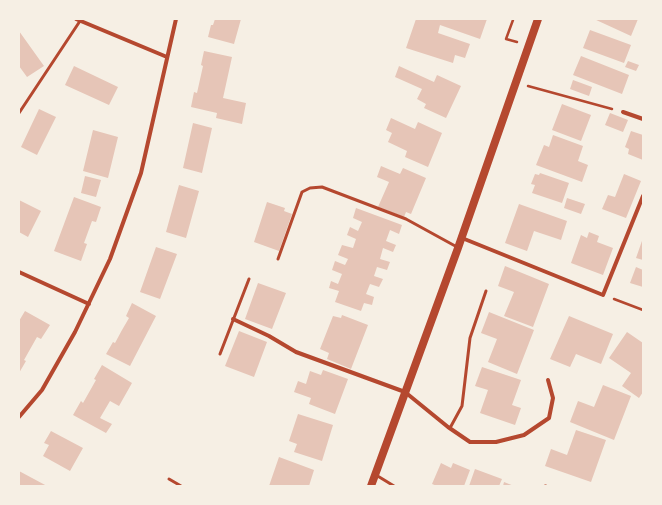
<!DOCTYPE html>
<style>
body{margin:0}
#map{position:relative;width:662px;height:505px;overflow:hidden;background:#f6efe4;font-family:Arial,sans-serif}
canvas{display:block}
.frame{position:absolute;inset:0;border:20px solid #f6efe4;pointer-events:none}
</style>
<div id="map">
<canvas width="662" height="505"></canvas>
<div class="frame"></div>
</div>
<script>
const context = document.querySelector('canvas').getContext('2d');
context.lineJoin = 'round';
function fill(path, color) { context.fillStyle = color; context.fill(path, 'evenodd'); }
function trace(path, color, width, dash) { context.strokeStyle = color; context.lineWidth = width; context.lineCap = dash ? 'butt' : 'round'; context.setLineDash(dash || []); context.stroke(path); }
fill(new Path2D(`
 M 215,19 L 241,19 L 234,44 L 208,37 L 211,25 L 213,25 Z
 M 416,19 L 487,19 L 480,39 L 440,25 L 438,33 L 470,44 L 465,58 L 455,55 L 453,63 L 406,48 Z
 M 594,19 L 638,19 L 631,36 Z
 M 590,30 L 631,45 L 624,63 L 583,48 Z
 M 19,31 L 44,66 L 27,77 L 19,66 Z
 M 204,51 L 232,57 L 223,98 L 246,103 L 242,124 L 216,118 L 217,113 L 191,107 L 194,92 L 197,93 L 203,66 L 201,65 Z
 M 581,56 L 629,75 L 622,94 L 573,75 Z
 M 628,61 L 639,65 L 636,71 L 625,67 Z
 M 74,66 L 118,87 L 109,105 L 65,85 Z
 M 399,66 L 434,82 L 437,75 L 461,86 L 446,118 L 424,108 L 426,104 L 417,99 L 422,89 L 395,77 Z
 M 573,80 L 592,87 L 589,96 L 570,89 Z
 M 562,104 L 591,115 L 581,141 L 552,130 Z
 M 39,109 L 56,117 L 37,155 L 21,147 Z
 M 610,113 L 628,120 L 623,132 L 605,125 Z
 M 391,118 L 415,129 L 418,122 L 442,133 L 428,167 L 405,157 L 407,151 L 388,142 L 392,133 L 386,130 Z
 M 193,123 L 212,128 L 202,173 L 183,168 Z
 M 93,130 L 118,137 L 108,178 L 83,171 Z
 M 631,131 L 643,135 L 643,160 L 628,154 L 629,149 L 625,147 Z
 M 553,135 L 583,146 L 578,161 L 588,165 L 582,182 L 536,165 L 544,145 L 549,147 Z
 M 381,166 L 400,174 L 403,168 L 426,178 L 411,214 L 406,212 L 404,217 L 378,207 L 389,182 L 377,177 Z
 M 540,173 L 569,183 L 562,203 L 532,193 L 535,185 L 531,184 L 535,174 L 539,175 Z
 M 624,174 L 641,181 L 626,218 L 602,209 L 608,195 L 615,197 Z
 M 85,176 L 101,180 L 96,197 L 81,193 Z
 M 179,185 L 199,191 L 186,238 L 166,232 Z
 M 74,197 L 101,207 L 96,222 L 92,221 L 84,243 L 87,244 L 81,261 L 54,251 Z
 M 567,198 L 585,204 L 581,214 L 564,208 Z
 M 19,200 L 41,211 L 28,237 L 19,232 Z
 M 267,202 L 285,208 L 284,211 L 292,214 L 279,251 L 254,242 Z
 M 519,204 L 567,221 L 561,240 L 534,231 L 527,251 L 505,243 Z
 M 356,208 L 402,225 L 399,234 L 390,230 L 386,241 L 396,245 L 393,252 L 383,248 L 380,259 L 390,262 L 387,270 L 377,267 L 374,276 L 383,279 L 379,287 L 370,284 L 366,294 L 374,297 L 372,305 L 364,303 L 361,311 L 335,302 L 339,291 L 329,288 L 331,281 L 338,284 L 342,274 L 332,270 L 335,261 L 345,265 L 348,259 L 338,255 L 342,245 L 353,248 L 356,239 L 347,235 L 350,227 L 358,231 L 362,222 L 353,218 Z
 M 589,232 L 599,236 L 597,242 L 613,248 L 603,275 L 571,263 L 581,235 L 587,238 Z
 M 643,238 L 643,260 L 636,258 Z
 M 156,247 L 177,254 L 160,299 L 140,292 Z
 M 505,266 L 549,284 L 533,327 L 504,316 L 514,292 L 498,286 Z
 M 636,267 L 643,270 L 643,287 L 630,283 Z
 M 258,283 L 286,293 L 272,329 L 245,319 Z
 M 132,303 L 156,316 L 130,366 L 106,354 L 113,342 L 115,343 L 122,330 L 129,318 L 126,316 Z
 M 25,311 L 50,325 L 41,339 L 37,337 L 24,360 L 26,361 L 19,373 L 19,321 Z
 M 489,312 L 534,330 L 517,374 L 488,362 L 497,339 L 481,333 Z
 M 342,315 L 368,325 L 351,369 L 327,359 L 329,353 L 320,349 L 333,316 L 341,318 Z
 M 569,316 L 613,334 L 601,364 L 576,354 L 570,367 L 550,359 Z
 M 239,331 L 267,342 L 254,377 L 225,366 Z
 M 627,332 L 643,343 L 643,392 L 639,398 L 622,386 L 631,373 L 609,358 Z
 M 102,365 L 132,383 L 119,406 L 110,401 L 100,418 L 112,424 L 106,433 L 73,415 L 81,401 L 83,403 L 96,380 L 94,379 Z
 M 482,367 L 521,380 L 512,405 L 521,408 L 515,425 L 480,413 L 488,390 L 475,386 Z
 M 323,370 L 348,379 L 335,414 L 309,404 L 311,398 L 294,392 L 298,381 L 306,384 L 310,371 L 321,375 Z
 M 603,385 L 631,396 L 614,440 L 570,422 L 578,401 L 594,407 Z
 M 298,414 L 333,425 L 322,461 L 294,452 L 297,444 L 289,441 Z
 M 576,430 L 606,440 L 591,482 L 545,466 L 551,449 L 567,455 Z
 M 51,431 L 83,448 L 70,471 L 43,456 L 49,445 L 44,443 Z
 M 279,457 L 314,470 L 309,486 L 269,486 Z
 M 441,463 L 451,468 L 453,463 L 470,470 L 464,486 L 437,486 L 432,484 Z
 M 475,469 L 502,479 L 499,486 L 469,486 Z
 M 19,471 L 47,486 L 19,486 Z
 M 504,482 L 514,486 L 503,486 Z`), '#e6c5b7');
trace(new Path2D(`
 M 513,20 L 506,39 L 517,42
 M 528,86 L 612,109
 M 614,299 L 643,310`), '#b5482f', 2.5);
trace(new Path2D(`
 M 19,113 L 80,21
 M 278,259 L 302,192 L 310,188 L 322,187 L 406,219 L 457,247
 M 220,354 L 249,279
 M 450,428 L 462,406 L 470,338 L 486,291
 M 376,475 L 394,486
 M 169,479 L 181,486
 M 545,486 L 546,486`), '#b5482f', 3);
trace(new Path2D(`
 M 76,19 L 167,57
 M 623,112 L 643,119
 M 462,238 L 603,295 L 643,196
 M 19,272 L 89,304
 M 233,319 L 269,336 L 296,352 L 405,392 L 448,427 L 470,442 L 496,442 L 524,435 L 549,418 L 553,398 L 548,380
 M 19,417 L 42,390 L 75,332 L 110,259 L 141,173 L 176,19`), '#b5482f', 4);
trace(new Path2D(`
 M 371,486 L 458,248 L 538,19`), '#b5482f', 8);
</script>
